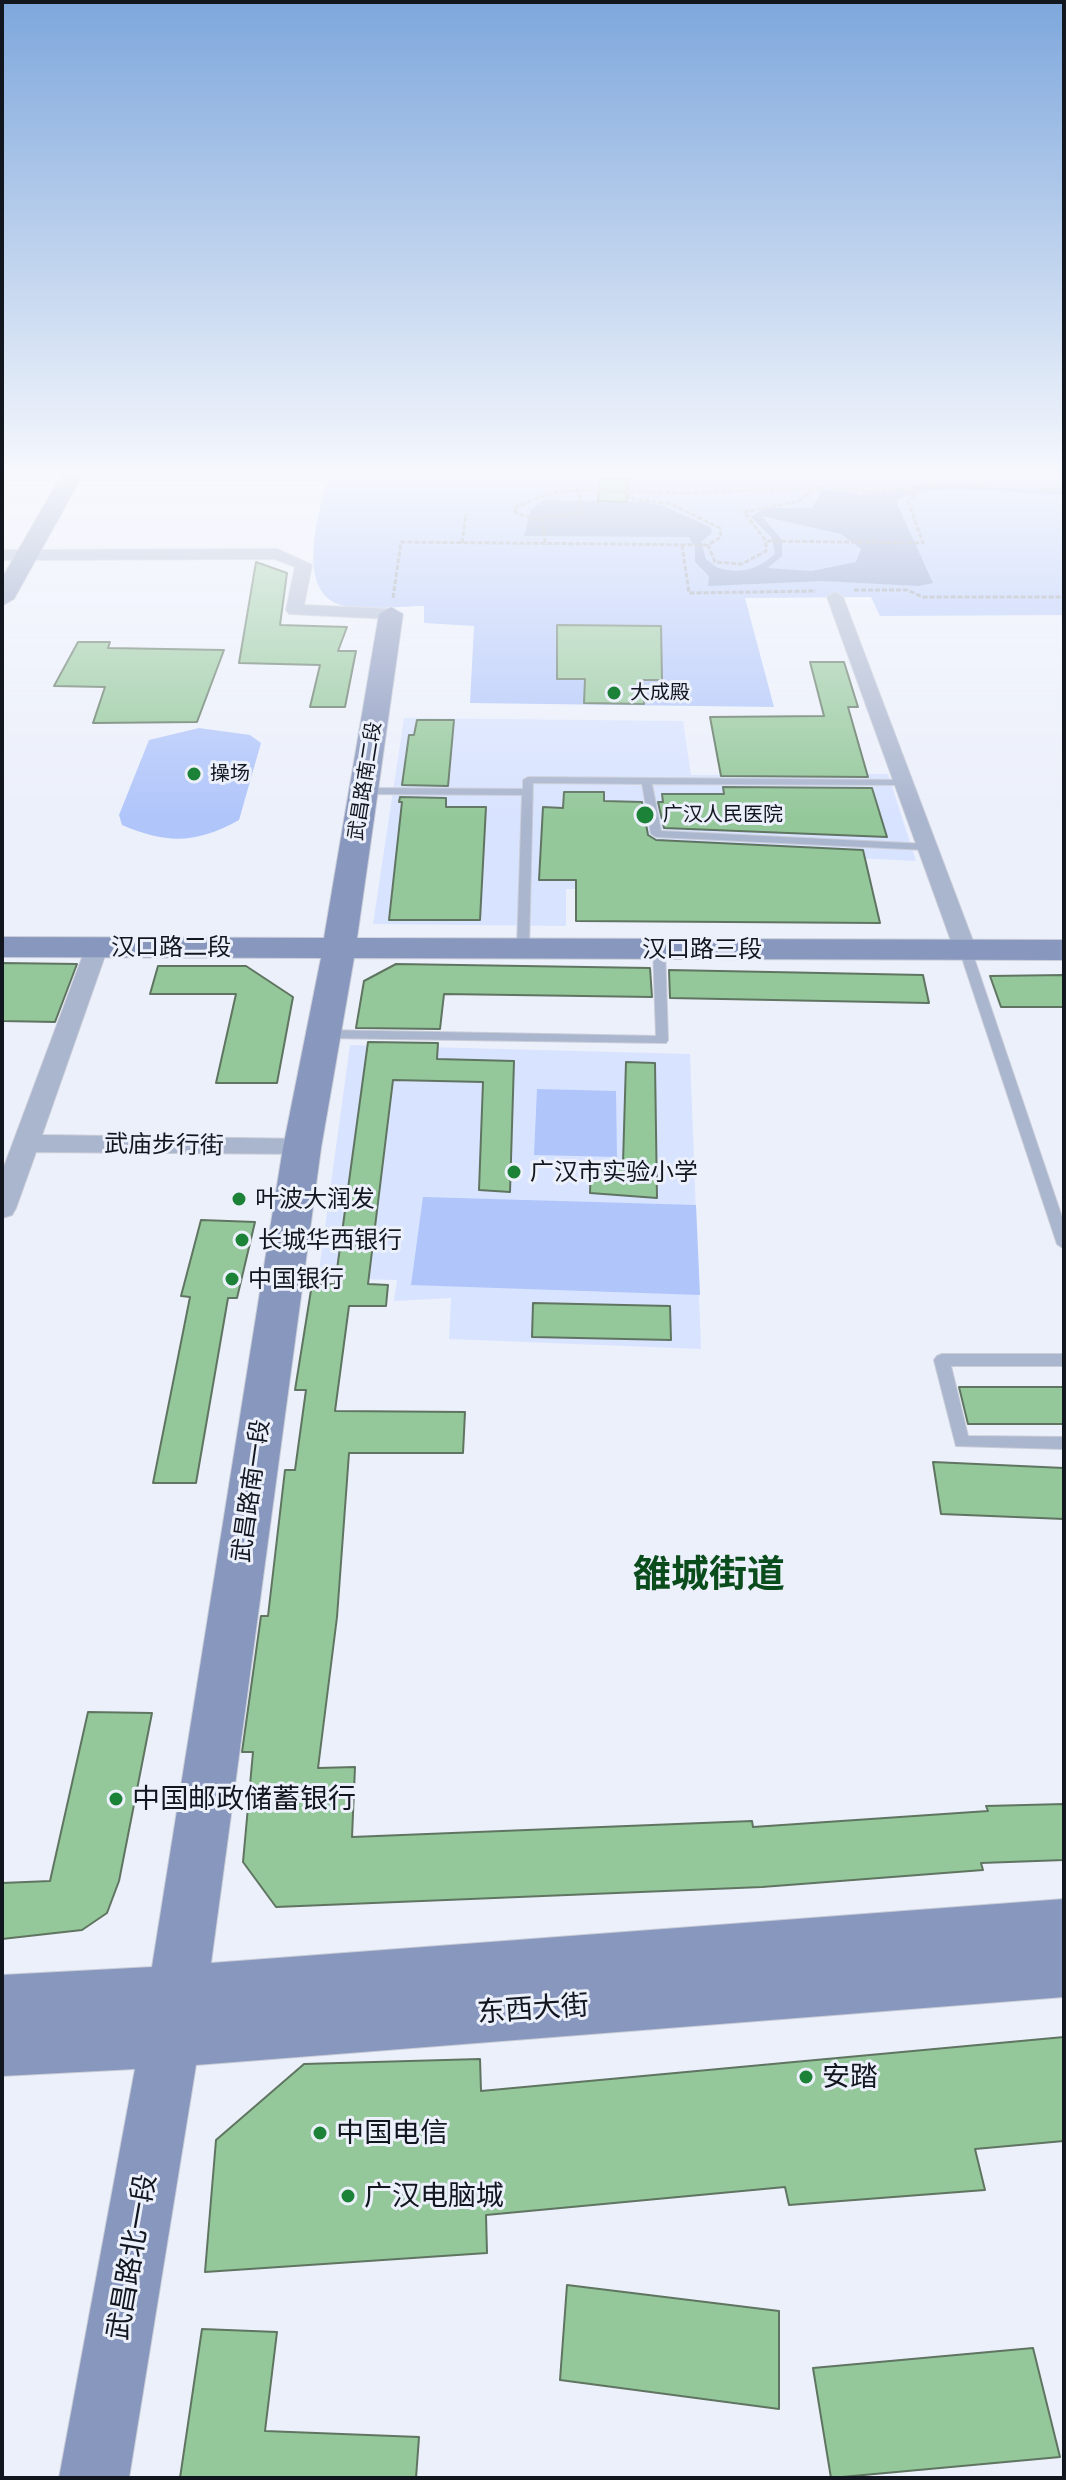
<!DOCTYPE html>
<meta charset="utf-8">
<style>
body{margin:0}
#map{position:relative;width:1066px;height:2480px;overflow:hidden;background:#ecf0fb;font-family:"Golos Text",sans-serif}
canvas{display:block}
.frame{position:absolute;inset:0;border:4px solid #12161f;pointer-events:none}
</style>
<div id="map">
<canvas width="1066" height="2480"></canvas>
<div class="frame"></div>
</div>
<script>
const context = document.querySelector('canvas').getContext('2d');
context.lineJoin = 'round';
function fill(path, color) { context.fillStyle = color; context.fill(path, 'evenodd'); }
function trace(path, color, width, dash) { context.strokeStyle = color; context.lineWidth = width; context.lineCap = dash ? 'butt' : 'round'; context.setLineDash(dash || []); context.stroke(path); }
function write(font, color, halo, rows, align = 'center') {
  context.font = font + ' "Golos Text","Noto Sans SC",sans-serif'; context.lineWidth = 6; context.setLineDash([]); context.textBaseline = 'middle'; context.strokeStyle = halo; context.fillStyle = color; for (const [text, x, y, turn = 0] of rows) {
    context.save(); context.translate(x, y); context.rotate((+turn || 0) * Math.PI / 180); context.textAlign = isNaN(turn) ? turn : align; if (halo) context.strokeText(text, 0, 0); context.fillText(text, 0, 0); context.restore();
  }
}
fill(new Path2D(`
 M 404,718 L 683,721 L 691,775 L 888,774 L 916,861 L 648,848 L 650,889 L 566,889 L 566,926 L 373,924 Z
 M 350,1045 L 690,1054 L 701,1349 L 449,1339 L 451,1298 L 394,1301 L 397,1280 L 318,1278 Z`), '#d8e3ff');
fill(new Path2D(`
 M 331,471 L 1064,471 L 1064,615 L 880,616 L 871,597 L 745,598 L 774,707 L 470,703 L 474,626 L 424,623 L 424,606 C 402,606 358,612 338,604 C 295,588 320,510 327,479 L 343,477 L 328,477 Z
 M 199,728 L 250,735 L 261,743 L 239,820 C 196,844 167,844 122,825 L 119,815 L 149,740 Z
 M 537,1089 L 616,1091 L 617,1157 L 534,1155 Z
 M 423,1197 L 696,1205 L 700,1295 L 411,1285 Z`), '#b0c5fa');
fill(new Path2D(`
 M 929,485 L 1064,490 L 1064,495 C 1024,495 929,480 898,500 L 898,506 L 933,583 L 919,586 L 822,581 L 708,586 L 709,576 L 695,562 L 695,547 L 689,537 L 524,536 L 531,510 L 544,500 L 644,502 L 663,506 L 710,527 L 712,533 L 701,542 L 706,559 L 716,567 C 739,575 757,570 775,554 L 772,538 L 751,517 L 765,508 L 812,508 L 822,490 L 865,494 ZM 762,516 L 841,534 L 861,549 L 856,562 L 812,571 L 768,568 L 782,556 L 782,540 Z`), '#7f94cb');
const building = new Path2D(`
 M 600,479 L 628,479 L 627,502 L 598,501 Z
 M 256,562 L 287,573 L 280,625 L 347,627 L 338,651 L 356,651 L 345,707 L 310,707 L 320,665 L 239,663 Z
 M 557,625 L 661,626 L 662,680 L 643,680 L 644,704 L 584,703 L 585,679 L 557,679 Z
 M 78,642 L 110,642 L 108,648 L 224,650 L 197,722 L 93,723 L 105,687 L 54,686 Z
 M 810,662 L 844,662 L 858,707 L 848,707 L 868,777 L 721,776 L 710,717 L 824,716 Z
 M 417,720 L 454,720 L 448,786 L 402,785 L 409,735 L 414,735 Z
 M 723,787 L 872,788 L 887,837 L 664,828 L 658,802 L 663,802 L 662,794 L 724,794 Z
 M 564,792 L 604,792 L 604,801 L 642,802 L 648,835 L 656,840 L 863,850 L 880,923 L 576,921 L 576,880 L 539,880 L 543,807 L 563,808 Z
 M 400,797 L 446,798 L 446,807 L 486,807 L 480,920 L 389,920 L 402,802 L 399,802 Z
 M 2,963 L 77,964 L 55,1022 L 2,1021 Z
 M 396,964 L 650,968 L 652,997 L 444,994 L 440,1029 L 356,1028 L 364,981 Z
 M 158,966 L 246,966 L 293,997 L 277,1083 L 216,1083 L 236,994 L 150,994 Z
 M 669,970 L 923,975 L 929,1003 L 670,998 Z
 M 1064,975 L 1064,1007 L 1001,1007 L 990,976 Z
 M 368,1042 L 438,1043 L 437,1059 L 514,1061 L 510,1192 L 479,1190 L 483,1082 L 393,1080 L 368,1284 L 388,1285 L 386,1306 L 349,1306 L 335,1411 L 465,1412 L 463,1453 L 349,1453 L 337,1617 L 318,1768 L 355,1767 L 352,1837 L 752,1821 L 753,1827 L 988,1811 L 986,1806 L 1064,1804 L 1064,1860 L 981,1863 L 983,1870 L 762,1887 L 276,1907 L 243,1862 L 253,1752 L 242,1752 L 261,1616 L 268,1616 L 285,1470 L 295,1470 L 306,1390 L 295,1390 L 312,1284 L 335,1284 Z
 M 626,1062 L 655,1063 L 657,1198 L 590,1193 L 591,1162 L 623,1163 Z
 M 201,1220 L 255,1222 L 237,1298 L 228,1298 L 196,1483 L 153,1483 L 190,1297 L 181,1296 Z
 M 533,1303 L 670,1306 L 671,1340 L 532,1337 Z
 M 959,1387 L 1064,1387 L 1064,1424 L 968,1424 Z
 M 933,1462 L 1064,1468 L 1064,1519 L 941,1514 Z
 M 88,1712 L 152,1713 L 119,1881 L 107,1913 L 82,1930 L 2,1939 L 2,1883 L 50,1881 Z
 M 1064,2037 L 1064,2141 L 975,2149 L 985,2190 L 789,2205 L 785,2187 L 486,2215 L 487,2253 L 205,2272 L 216,2140 L 304,2064 L 480,2059 L 481,2091 Z
 M 567,2285 L 779,2311 L 779,2409 L 560,2380 Z
 M 202,2329 L 277,2332 L 265,2431 L 419,2437 L 416,2478 L 180,2478 Z
 M 1033,2348 L 1060,2457 L 831,2478 L 813,2368 Z`);
fill(building, '#94c89a');
trace(building, '#5f7561', 2);
const lane = new Path2D(`
 M 528,777 L 904,780 L 908,781 L 908,785 L 652,784 L 661,831 L 927,844 L 932,847 L 927,850 L 656,837 L 651,834 L 642,784 L 533,783 L 529,948 L 523,951 L 517,948 L 522,795 L 364,794 L 359,791 L 364,788 L 523,789 L 523,780 Z
 M 659,945 L 665,948 L 668,1040 L 666,1043 L 324,1038 L 318,1034 L 324,1030 L 656,1036 L 653,948 Z
 M 965,946 L 971,949 L 1064,1223 L 1064,1249 L 1057,1244 L 959,949 Z
 M 942,1354 L 1064,1354 L 1064,1366 L 951,1366 L 968,1436 L 1064,1437 L 1064,1449 L 956,1446 L 934,1360 L 937,1356 Z`);
const street = new Path2D(`
 M 277,549 L 312,565 L 304,605 L 391,609 L 400,614 L 391,619 L 289,614 L 286,610 L 295,567 L 275,559 L 2,560 L 2,550 Z
 M 835,592 L 843,597 L 976,949 L 973,954 L 957,954 L 954,949 L 827,597 Z
 M 97,940 L 108,947 L 42,1135 L 302,1139 L 311,1142 L 315,1148 L 311,1154 L 36,1152 L 16,1208 L 12,1215 L 2,1218 L 2,1172 L 86,947 Z`);
const secondary = new Path2D(`
 M 64,471 L 85,471 L 14,599 L 2,606 L 2,578 Z
 M 391,607 L 403,614 L 357,938 L 1064,940 L 1064,960 L 354,958 L 321,1148 L 211,1963 L 1064,1899 L 1064,1997 L 196,2065 L 129,2478 L 59,2478 L 135,2069 L 2,2076 L 2,1975 L 152,1967 L 283,1148 L 321,958 L 2,957 L 2,937 L 324,938 L 379,614 Z`);
trace(lane, '#c9cdd8', 2);
trace(street, '#c9cdd8', 2);
trace(secondary, '#c9cdd8', 2);
trace(new Path2D(`
 M 813,489 L 799,501 L 744,512 L 766,541 L 923,543 L 908,501 L 916,496 L 902,488
 M 627,492 L 633,499 L 671,504 L 720,528 L 721,537 L 708,545 L 715,562 L 742,564 L 766,551 L 766,541
 M 535,517 L 582,514 L 578,490
 M 462,543 L 466,514
 M 545,543 L 543,521 L 516,513 L 514,508 L 551,493 L 578,490 L 685,493 L 829,487 L 869,491 L 944,484 L 1064,488
 M 682,545 L 689,593 L 816,591
 M 854,590 L 907,590 L 923,597 L 1064,597
 M 393,598 L 401,542 L 708,545`), '#9397a1', 3, [5, 2]);
fill(lane, '#aab5ce');
fill(street, '#aab5ce');
fill(secondary, '#8897bd');
const sky = context.createLinearGradient(0, 0, 0, 818);
sky.addColorStop(0, '#7ea7dc');
sky.addColorStop(0.58, '#f6f8fd');
sky.addColorStop(1, '#f6f8fd00');
context.fillStyle = sky;
context.fillRect(0, 0, 1066, 818);
for (const [x, y, r, color] of [
 [614,693,8,"#1c8237"],
 [194,774,8,"#1c8237"],
 [645,815,10,"#1c8237"],
 [514,1172,8,"#1c8237"],
 [239,1199,8,"#1c8237"],
 [242,1240,8,"#1c8237"],
 [232,1279,8,"#1c8237"],
 [116,1799,8,"#1c8237"],
 [806,2077,8,"#1c8237"],
 [320,2133,8,"#1c8237"],
 [348,2196,8,"#1c8237"]
]) { const dot = new Path2D(); dot.arc(x, y, r, 0, 2 * Math.PI); context.fillStyle = color; context.fill(dot); trace(dot, '#ecf0fb', 3); }
write('20px', '#12161f', '#ecf0fb', [
 ["大成殿",630,693],
 ["操场",210,774],
 ["广汉人民医院",663,815]
], 'left');
write('20px', '#12161f', '#ecf0fb', [
 ["武昌路南二段",365,781,-81]
]);
write('24px', '#12161f', '#ecf0fb', [
 ["汉口路二段",171,947],
 ["汉口路三段",702,949],
 ["武庙步行街",164,1145,1],
 ["武昌路南一段",251,1491,-82]
]);
write('24px', '#12161f', '#ecf0fb', [
 ["广汉市实验小学",530,1172],
 ["叶波大润发",255,1199],
 ["长城华西银行",258,1240],
 ["中国银行",248,1279]
], 'left');
write('28px', '#12161f', '#ecf0fb', [
 ["中国邮政储蓄银行",132,1799],
 ["安踏",822,2077],
 ["中国电信",336,2133],
 ["广汉电脑城",364,2196]
], 'left');
write('28px', '#12161f', '#ecf0fb', [
 ["东西大街",533,2009,-4],
 ["武昌路北一段",132,2257,-80]
]);
write('bold 38px', '#0a4c1c', '#ecf0fb', [
 ["雒城街道",709,1575]
]);
</script>
